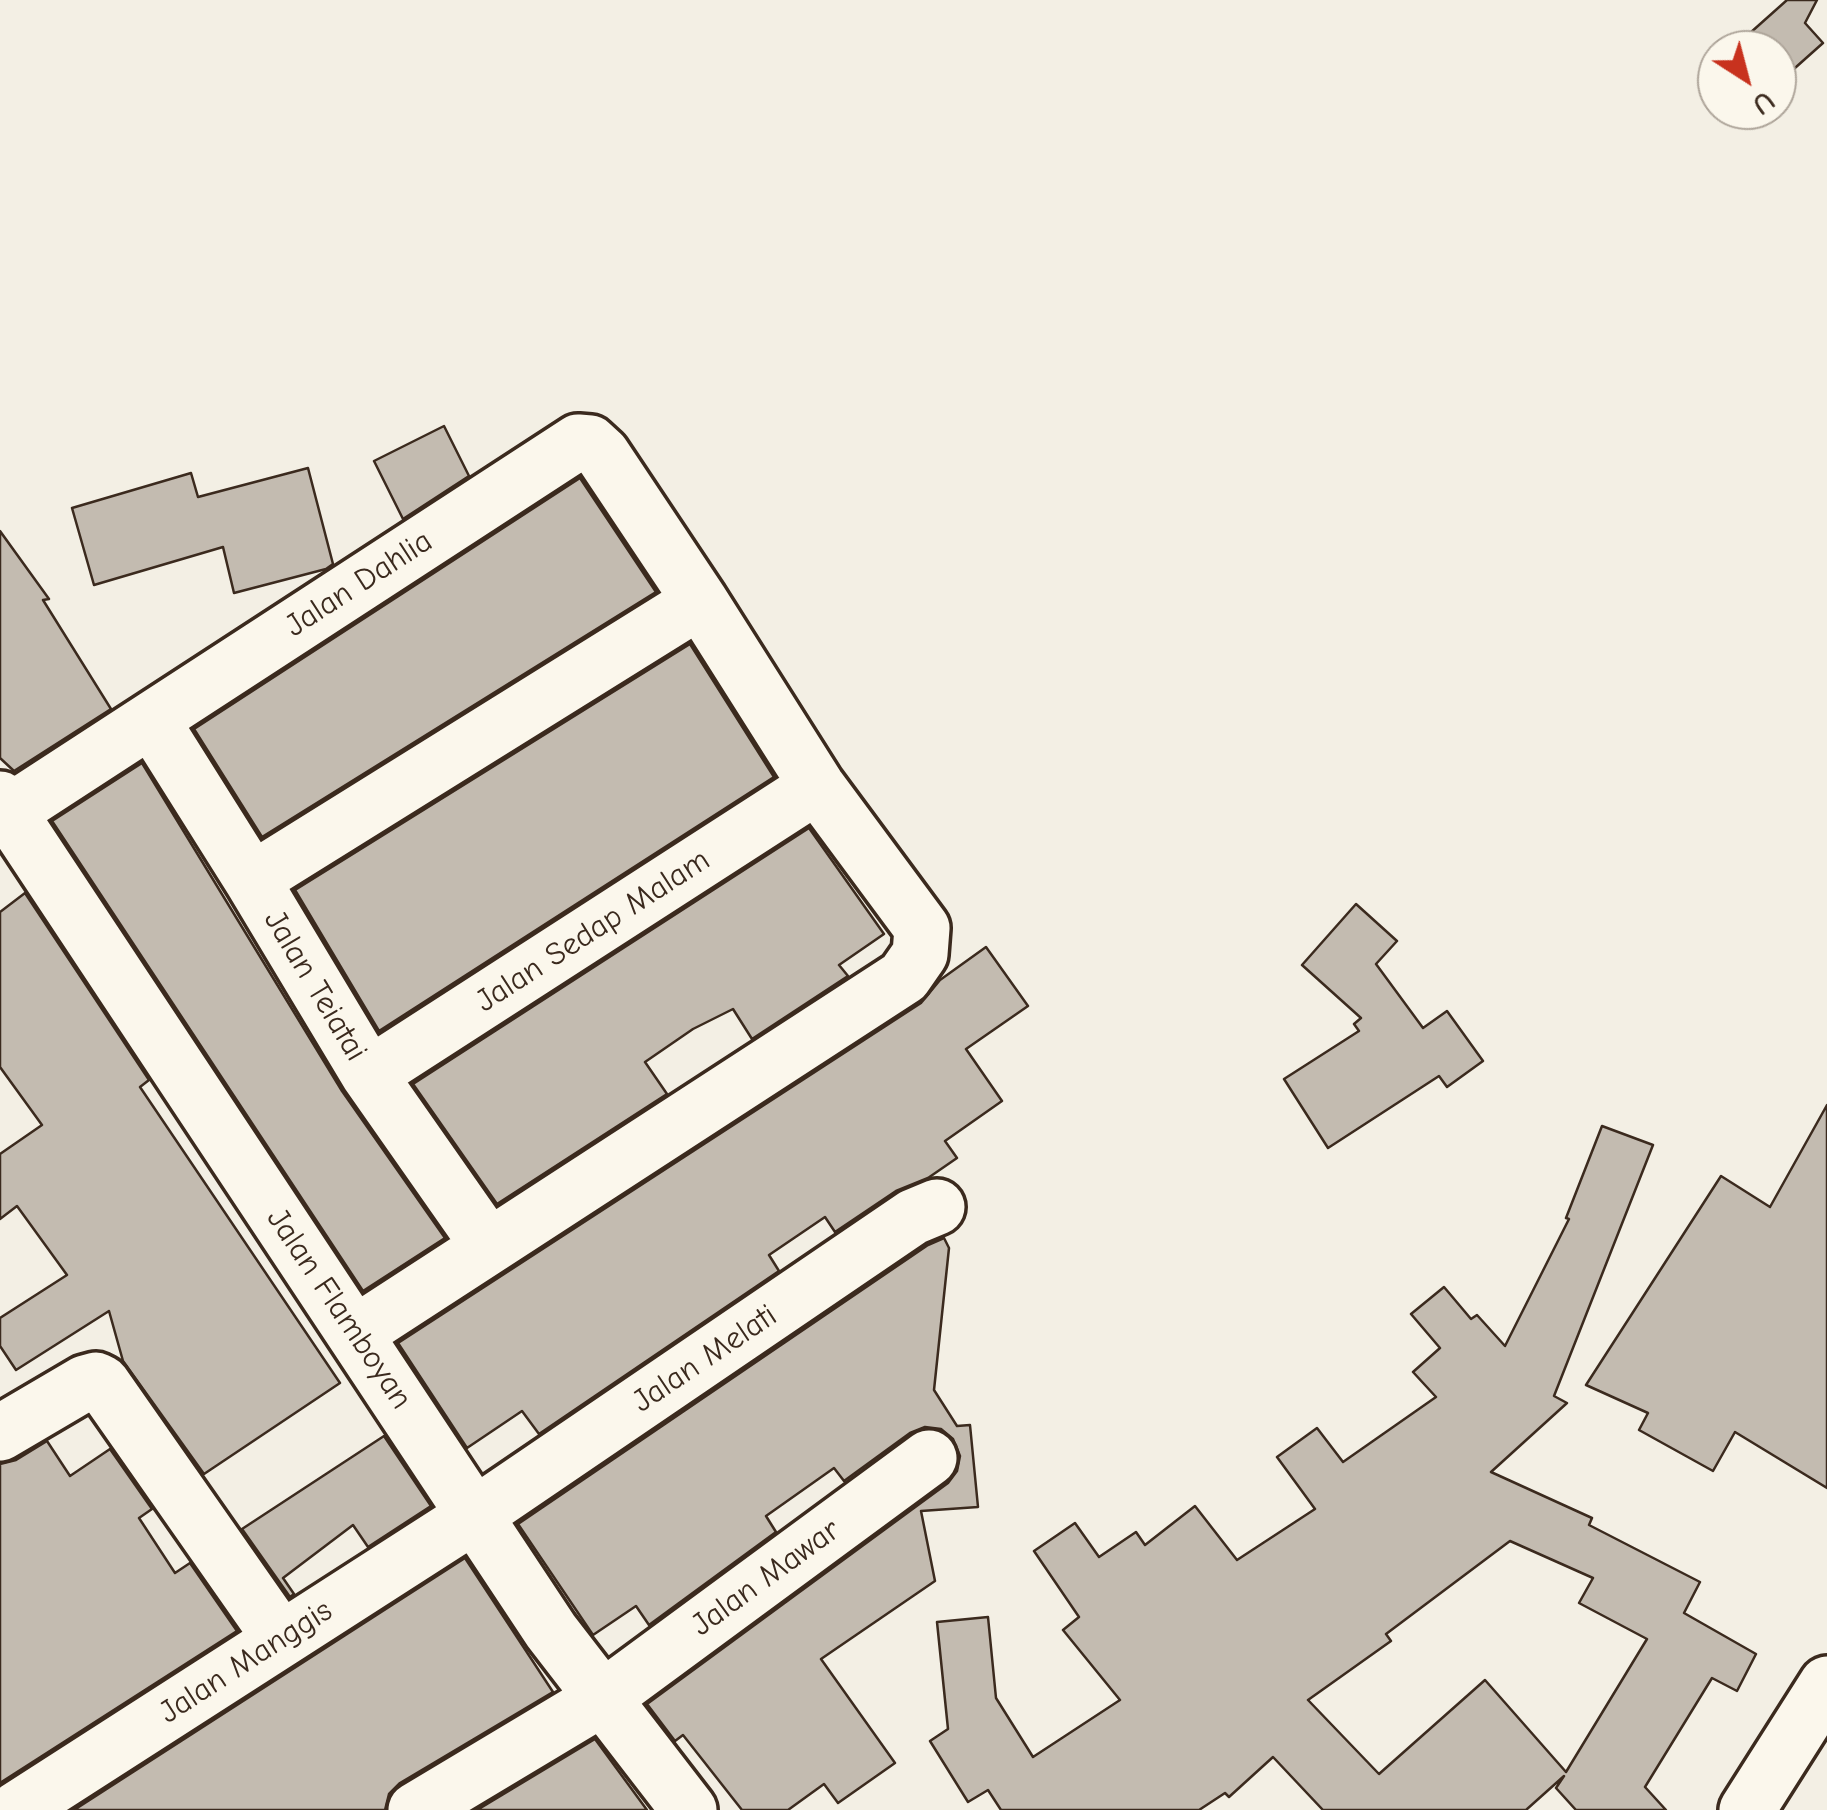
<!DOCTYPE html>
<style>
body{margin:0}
#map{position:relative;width:1827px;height:1810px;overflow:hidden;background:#f3efe4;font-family:"Comic Neue",sans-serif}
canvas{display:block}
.north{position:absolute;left:1697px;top:30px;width:100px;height:100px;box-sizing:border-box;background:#fbf7ec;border:2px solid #aea59a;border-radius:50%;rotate:144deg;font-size:28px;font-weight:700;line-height:40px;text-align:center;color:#3b2a1e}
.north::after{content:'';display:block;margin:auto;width:35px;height:45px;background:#c8321e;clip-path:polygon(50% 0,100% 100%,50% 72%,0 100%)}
</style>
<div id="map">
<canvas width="1827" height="1810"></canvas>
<div class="north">U</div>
</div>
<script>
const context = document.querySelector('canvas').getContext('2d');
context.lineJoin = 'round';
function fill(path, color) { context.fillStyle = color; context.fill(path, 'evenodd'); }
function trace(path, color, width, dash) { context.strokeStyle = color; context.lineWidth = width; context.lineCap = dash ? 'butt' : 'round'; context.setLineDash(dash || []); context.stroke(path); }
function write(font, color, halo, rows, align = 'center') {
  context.font = font + ' "Comic Neue",sans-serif'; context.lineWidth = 8; context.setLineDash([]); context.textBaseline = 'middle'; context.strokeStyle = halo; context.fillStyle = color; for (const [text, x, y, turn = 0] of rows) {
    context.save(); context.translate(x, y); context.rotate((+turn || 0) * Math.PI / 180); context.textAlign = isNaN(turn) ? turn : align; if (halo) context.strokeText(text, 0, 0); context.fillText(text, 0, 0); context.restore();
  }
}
const building = new Path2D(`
 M 1787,0 L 1817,0 L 1805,23 L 1823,43 L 1777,84 L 1777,50 L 1731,50 Z
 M 444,426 L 469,476 L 403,519 L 374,461 Z
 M 308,468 L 333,564 L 326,569 L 234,593 L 223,547 L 94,585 L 72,508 L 191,473 L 198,497 Z
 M 580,478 L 656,592 L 262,837 L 194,729 Z
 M 0,531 L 49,599 L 43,600 L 111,709 L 14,771 L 0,758 Z
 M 690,644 L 774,777 L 379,1031 L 295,890 Z
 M 142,763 L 342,1091 L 445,1238 L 363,1291 L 52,821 Z
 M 809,828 L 884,934 L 839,965 L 848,976 L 752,1039 L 733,1009 L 693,1029 L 645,1062 L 667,1094 L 497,1204 L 413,1084 Z
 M 25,893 L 149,1080 L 140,1087 L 340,1383 L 204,1474 L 123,1361 L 109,1311 L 16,1370 L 0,1346 L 0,1318 L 67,1275 L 17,1206 L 0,1219 L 0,1154 L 42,1125 L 0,1067 L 0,912 Z
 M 1356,904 L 1397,941 L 1376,964 L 1423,1028 L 1447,1011 L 1483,1061 L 1447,1087 L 1439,1076 L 1328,1148 L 1284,1079 L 1359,1031 L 1354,1024 L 1361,1018 L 1302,965 Z
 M 986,947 L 1028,1006 L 966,1049 L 1002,1101 L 945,1141 L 957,1158 L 928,1178 L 896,1191 L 835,1232 L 825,1217 L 769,1255 L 779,1271 L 539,1434 L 522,1411 L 467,1448 L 398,1343 L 921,1003 L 940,980 Z
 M 1827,1105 L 1827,1488 L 1735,1432 L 1713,1471 L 1639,1430 L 1648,1413 L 1586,1385 L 1721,1176 L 1770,1207 Z
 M 1602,1126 L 1653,1145 L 1554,1396 L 1567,1403 L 1491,1472 L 1592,1518 L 1589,1525 L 1700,1582 L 1684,1613 L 1756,1654 L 1737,1691 L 1712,1678 L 1645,1787 L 1666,1810 L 1576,1810 L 1556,1788 L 1564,1776 L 1526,1810 L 1323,1810 L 1273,1757 L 1229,1797 L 1225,1793 L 1199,1810 L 1001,1810 L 988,1790 L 968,1802 L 930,1741 L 948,1729 L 937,1622 L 988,1617 L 996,1698 L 1033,1757 L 1120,1700 L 1063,1630 L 1079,1617 L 1034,1551 L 1075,1523 L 1099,1557 L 1136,1532 L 1145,1545 L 1195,1506 L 1237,1560 L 1315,1509 L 1277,1457 L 1317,1428 L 1343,1462 L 1436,1397 L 1413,1372 L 1440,1348 L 1411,1314 L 1444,1287 L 1471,1319 L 1477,1315 L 1505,1346 L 1569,1219 L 1566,1218 ZM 1510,1541 L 1593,1578 L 1579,1603 L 1647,1639 L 1566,1772 L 1485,1680 L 1379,1774 L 1308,1700 L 1391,1641 L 1386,1634 Z
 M 944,1238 L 949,1248 L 934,1390 L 957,1426 L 970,1425 L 978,1507 L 921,1511 L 935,1581 L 821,1659 L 895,1763 L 838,1803 L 824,1784 L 788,1810 L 742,1810 L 683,1735 L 675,1741 L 647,1704 L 948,1483 L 957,1471 L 960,1456 L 953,1439 L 941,1429 L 925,1427 L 910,1433 L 844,1481 L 834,1468 L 766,1516 L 776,1532 L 649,1625 L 636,1606 L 593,1635 L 518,1524 L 928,1245 Z
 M 384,1436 L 431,1506 L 368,1547 L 353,1525 L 283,1578 L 294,1594 L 290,1597 L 242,1529 Z
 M 47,1441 L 70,1476 L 110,1449 L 152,1509 L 139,1518 L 175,1573 L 190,1563 L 237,1631 L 0,1783 L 0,1464 L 16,1460 Z
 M 465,1558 L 553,1692 L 400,1783 L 389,1794 L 385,1810 L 74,1810 Z
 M 595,1739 L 647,1810 L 477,1810 Z`);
fill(building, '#c3bbb0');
trace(building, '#3b2a1e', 2.5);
const minor = new Path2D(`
 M 152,721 L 252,880 L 369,1075 L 488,1245
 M 0,799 L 551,1631 L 689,1810
 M 0,818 L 578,442 L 590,443 L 602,454 L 700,601
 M 252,880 L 700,601 L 817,786 L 922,928 L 920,954 L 904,977 L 356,1333
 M 369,1075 L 817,786
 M 0,1433 L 85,1383 L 96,1380 L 102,1383 L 281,1639
 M 16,1810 L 475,1515 L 913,1217 L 937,1207
 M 416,1810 L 603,1698 L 929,1458`);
const major = new Path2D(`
 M 1747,1810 L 1827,1684`);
trace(minor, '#3b2a1e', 62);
trace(major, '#3b2a1e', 62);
trace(minor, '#fbf7ec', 55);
trace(major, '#fbf7ec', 55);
write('32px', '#3b2a1e', '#fbf7ec', [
 ["Jalan Dahlia",359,584,-33],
 ["Jalan Sedap Malam",593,931,-33],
 ["Jalan Teiatai",315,986,59],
 ["Jalan Flamboyan",339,1309,56],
 ["Jalan Melati",705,1359,-34],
 ["Jalan Mawar",766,1578,-36],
 ["Jalan Manggis",246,1662,-33]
]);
</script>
